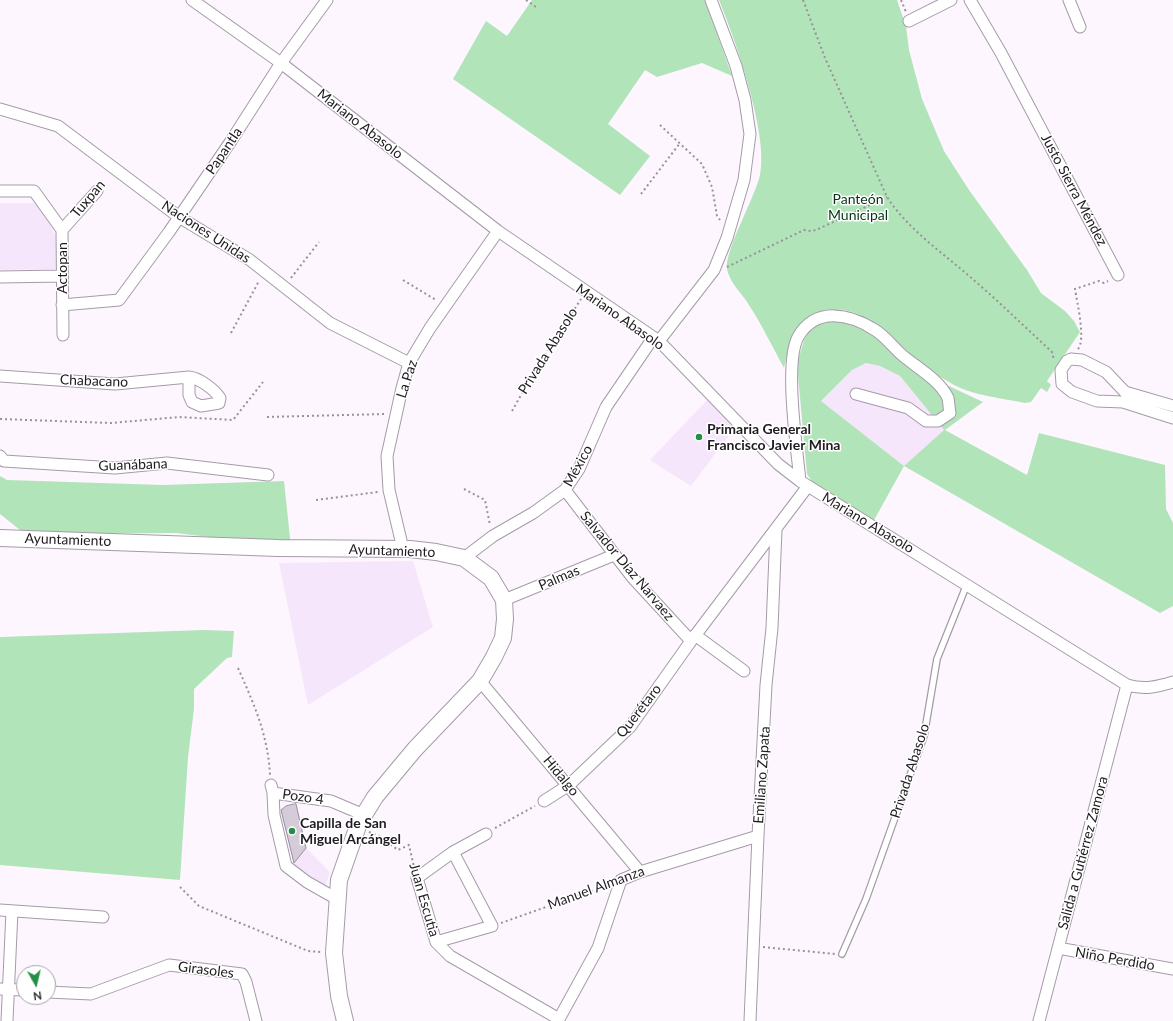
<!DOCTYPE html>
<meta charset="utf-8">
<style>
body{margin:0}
#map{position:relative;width:1173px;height:1021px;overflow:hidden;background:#fdf6ff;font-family:Lato,sans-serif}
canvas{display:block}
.north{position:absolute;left:16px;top:965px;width:40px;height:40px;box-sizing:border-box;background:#fff;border:1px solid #a5a4a6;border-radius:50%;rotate:172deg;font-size:11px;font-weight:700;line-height:16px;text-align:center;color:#1f1b20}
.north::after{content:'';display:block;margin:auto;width:14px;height:18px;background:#248e46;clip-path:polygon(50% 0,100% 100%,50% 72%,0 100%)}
</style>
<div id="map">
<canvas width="1173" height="1021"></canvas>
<div class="north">N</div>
</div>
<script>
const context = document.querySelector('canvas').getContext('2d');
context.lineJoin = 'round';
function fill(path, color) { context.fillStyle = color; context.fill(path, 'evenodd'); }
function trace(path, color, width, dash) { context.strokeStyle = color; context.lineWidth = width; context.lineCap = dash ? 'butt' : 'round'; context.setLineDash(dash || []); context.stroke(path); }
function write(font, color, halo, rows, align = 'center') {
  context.font = font + ' Lato,sans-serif'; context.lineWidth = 3; context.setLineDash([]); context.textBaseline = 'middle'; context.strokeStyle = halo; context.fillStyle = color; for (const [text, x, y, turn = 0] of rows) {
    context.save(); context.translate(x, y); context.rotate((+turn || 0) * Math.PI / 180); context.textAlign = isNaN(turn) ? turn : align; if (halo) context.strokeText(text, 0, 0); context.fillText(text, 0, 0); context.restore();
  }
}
fill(new Path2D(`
 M 0,203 L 39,203 L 56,236 L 57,269 L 0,270 Z
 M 866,363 L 880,366 L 900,376 L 944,430 L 904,466 L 821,401 L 852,370 Z
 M 709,398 L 734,429 L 691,486 L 650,460 Z
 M 413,561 L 433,627 L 308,705 L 279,563 Z
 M 306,848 L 330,872 L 325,887 L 315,882 L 293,864 Z`), '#f6e6fb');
fill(new Path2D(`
 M 532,0 L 705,0 L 732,76 L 702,63 L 657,77 L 645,70 L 608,124 L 650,156 L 620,195 L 453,79 L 486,21 L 507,36 Z
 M 719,0 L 897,0 L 906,26 L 909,50 L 922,99 L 944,151 L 969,190 L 1027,270 L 1041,293 L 1065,311 L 1074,321 L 1080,332 L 1047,381 L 1051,385 L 1047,392 L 1041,388 L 1031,402 L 1025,403 C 1002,398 975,396 954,385 C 946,380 936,375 928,369 C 902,350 878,316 844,310 C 836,308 828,312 821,314 C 791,325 791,341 784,368 C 772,346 761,323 747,302 C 740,291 730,283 727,269 C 724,252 755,197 760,175 C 769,135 735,39 719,0 Z
 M 826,319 L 863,325 L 932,378 L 983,402 L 945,430 L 1027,475 L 1039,433 L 1165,465 L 1166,509 L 1173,523 L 1173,606 L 1160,613 L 904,466 L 873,522 L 815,486 L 807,474 L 797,364 L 804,340 L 812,327 ZM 866,363 L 880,366 L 900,376 L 944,430 L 904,466 L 821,401 L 852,370 Z
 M 0,476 L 7,480 L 163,485 L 284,481 L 291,547 L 176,533 L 25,534 L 0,514 Z
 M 204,630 L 234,631 L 232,657 L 227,658 L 194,689 L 194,709 L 188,757 L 180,880 L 0,865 L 0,637 Z`), '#b2e4ba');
const building = new Path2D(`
 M 296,804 L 306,848 L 294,863 L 281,810 L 286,806 Z`);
fill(building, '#d6cbd9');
trace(building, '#988e9a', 1);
const lane = new Path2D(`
 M 842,954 L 866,899 L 924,736 L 937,659 L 967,584`);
const street = new Path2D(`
 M 192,0 L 281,63 L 498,231 L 659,341 L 778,464 L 800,481 L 1127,685 C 1144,690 1157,687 1173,682
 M 970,0 L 1001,53 L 1118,275
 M 1069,0 L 1080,27
 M 909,21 L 951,0
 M 0,109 L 58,126 L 179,217 L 250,260 L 330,323 L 409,363
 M 0,191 L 34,191 L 62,230 L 63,335
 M 62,230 L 97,191
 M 0,277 L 62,276
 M 62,305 L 119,300 L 169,232 L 231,141 L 281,63 L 327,0
 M 659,341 L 714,270 L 727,238 L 744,180 L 750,134 L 745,100 L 736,66 L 711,0
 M 0,376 L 115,384 L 189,377 C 199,378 214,389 220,398 L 219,403 L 201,406 L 192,402 L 189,395 L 189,377
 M 1173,406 L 1125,392 L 1106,372 L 1082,360 L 1071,359 L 1067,361 L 1061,370 L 1062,384 L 1072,392 L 1097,401 L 1123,402 L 1173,418
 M 0,456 L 4,461 L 115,468 L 167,463 L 268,475
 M 800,481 C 797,449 784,363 798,337 C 816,306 850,314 875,330 C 885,336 893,347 902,355 C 916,367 940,380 948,398 C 949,403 949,409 950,413 L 938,421 L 926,421 L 908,408 L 856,394
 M 565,490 L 632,577 L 691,641
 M 403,549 L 389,490 L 387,456 L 402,388 L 409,363 L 430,328 L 498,231
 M 464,558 L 493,536 L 533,513 L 565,490 L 579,469 L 606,407 L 653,338
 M 504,600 L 614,555
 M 695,635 L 744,671
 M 480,681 L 640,872
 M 271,785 L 273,793 L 331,801 L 364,815
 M 273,793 L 274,815 L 286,866 L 307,882 L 337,899
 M 544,801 L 569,785 L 630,727 L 691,641 L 808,486
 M 486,834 L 453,852 L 417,878 L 436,942 L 450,956 L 559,1019 L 598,948 L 621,880 L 640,872 L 758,836
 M 0,910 L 103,917
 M 436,942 L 492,926 L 453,852
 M 1058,948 L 1173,969
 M 0,989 L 24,990
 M 48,992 L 91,994 L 169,965 L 242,974 L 246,982 L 256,1021
 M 7,1021 L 12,911
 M 750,1021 L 758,836 L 766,685 L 772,628 L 776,530
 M 1039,1021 L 1127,685`);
const secondary = new Path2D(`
 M 0,538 L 278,548 L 410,549 L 436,552 L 464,558 L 491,578 L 504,600 L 505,619 L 503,638 L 494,657 L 480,681 L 415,749 L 375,797 L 359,823 L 339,880 L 334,953 L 339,996 L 345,1021`);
trace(lane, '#a59ba8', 8);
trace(street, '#a59ba8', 13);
trace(secondary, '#a59ba8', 18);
trace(new Path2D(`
 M 526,0 L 536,7
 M 803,0 L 825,58 L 887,197 C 907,228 940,251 968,275 C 997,300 1024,326 1052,352 L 1054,360
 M 901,0 L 906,12
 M 660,125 L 702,164 L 712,187 L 717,216 L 720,220
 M 641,194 L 680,143
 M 727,267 L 804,230 L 811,231 L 816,230 L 887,197
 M 291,278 L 319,242
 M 403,280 L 436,300
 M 231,333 L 259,281
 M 1078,349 C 1086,340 1077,302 1075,289 L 1099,281 L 1104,283 L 1108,281
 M 512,411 L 534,372 L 581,299
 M 267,417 L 386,414
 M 0,419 L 111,423 L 179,417 L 233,420 L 263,382
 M 464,489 L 485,500 L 490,525
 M 316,500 L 378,492
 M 238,668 C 254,704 268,735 270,775
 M 495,828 L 535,806
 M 369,832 L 379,836 L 398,850 L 409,845 L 414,867
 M 180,887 L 199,906 L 308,951 L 321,952
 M 501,923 L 608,885
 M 763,947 L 835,954`), '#979198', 2, [2, 3]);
trace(lane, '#fff', 5.5);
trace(street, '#fff', 11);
trace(secondary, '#fff', 16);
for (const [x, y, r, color] of [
 [699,437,4,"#248e46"],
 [292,831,4,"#248e46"]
]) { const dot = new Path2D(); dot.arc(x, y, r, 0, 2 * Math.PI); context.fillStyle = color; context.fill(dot); trace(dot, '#fff', 1.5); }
write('14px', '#1f1b20', '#fff', [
 ["Mariano Abasolo",360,124,38],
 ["Papantla",224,151,-56],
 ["Justo Sierra Méndez",1074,190,62],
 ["Tuxpan",88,199,-50],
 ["Naciones Unidas",206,232,33],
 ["Actopan",62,268,-90],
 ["Mariano Abasolo",620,317,35],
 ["Privada Abasolo",548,351,-58],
 ["La Paz",407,379,-72],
 ["Chabacano",94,381,2],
 ["Guanábana",133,465,-2],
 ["México",578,466,-61],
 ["Mariano Abasolo",868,523,31],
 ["Ayuntamiento",68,540,2],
 ["Ayuntamiento",392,551,2],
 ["Salvador Díaz Narvaez",627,566,50],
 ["Palmas",559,578,-23],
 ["Querétaro",639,711,-52],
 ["Privada Abasolo",910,771,-72],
 ["Emiliano Zapata",762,775,-86],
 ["Hidalgo",561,776,50],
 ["Pozo 4",303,797,8],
 ["Salida a Gutiérrez Zamora",1083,853,-75],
 ["Manuel Almanza",596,888,-20],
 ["Juan Escutia",424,900,74],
 ["Niño Perdido",1115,959,10],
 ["Girasoles",206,970,7]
]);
write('14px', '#033313', '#fff', [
 ["Panteón",858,199],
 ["Municipal",858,215]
]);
write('bold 14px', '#1f1b20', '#fff', [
 ["Primaria General",707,429],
 ["Francisco Javier Mina",707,445],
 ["Capilla de San",300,823],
 ["Miguel Arcángel",300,839]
], 'left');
</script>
